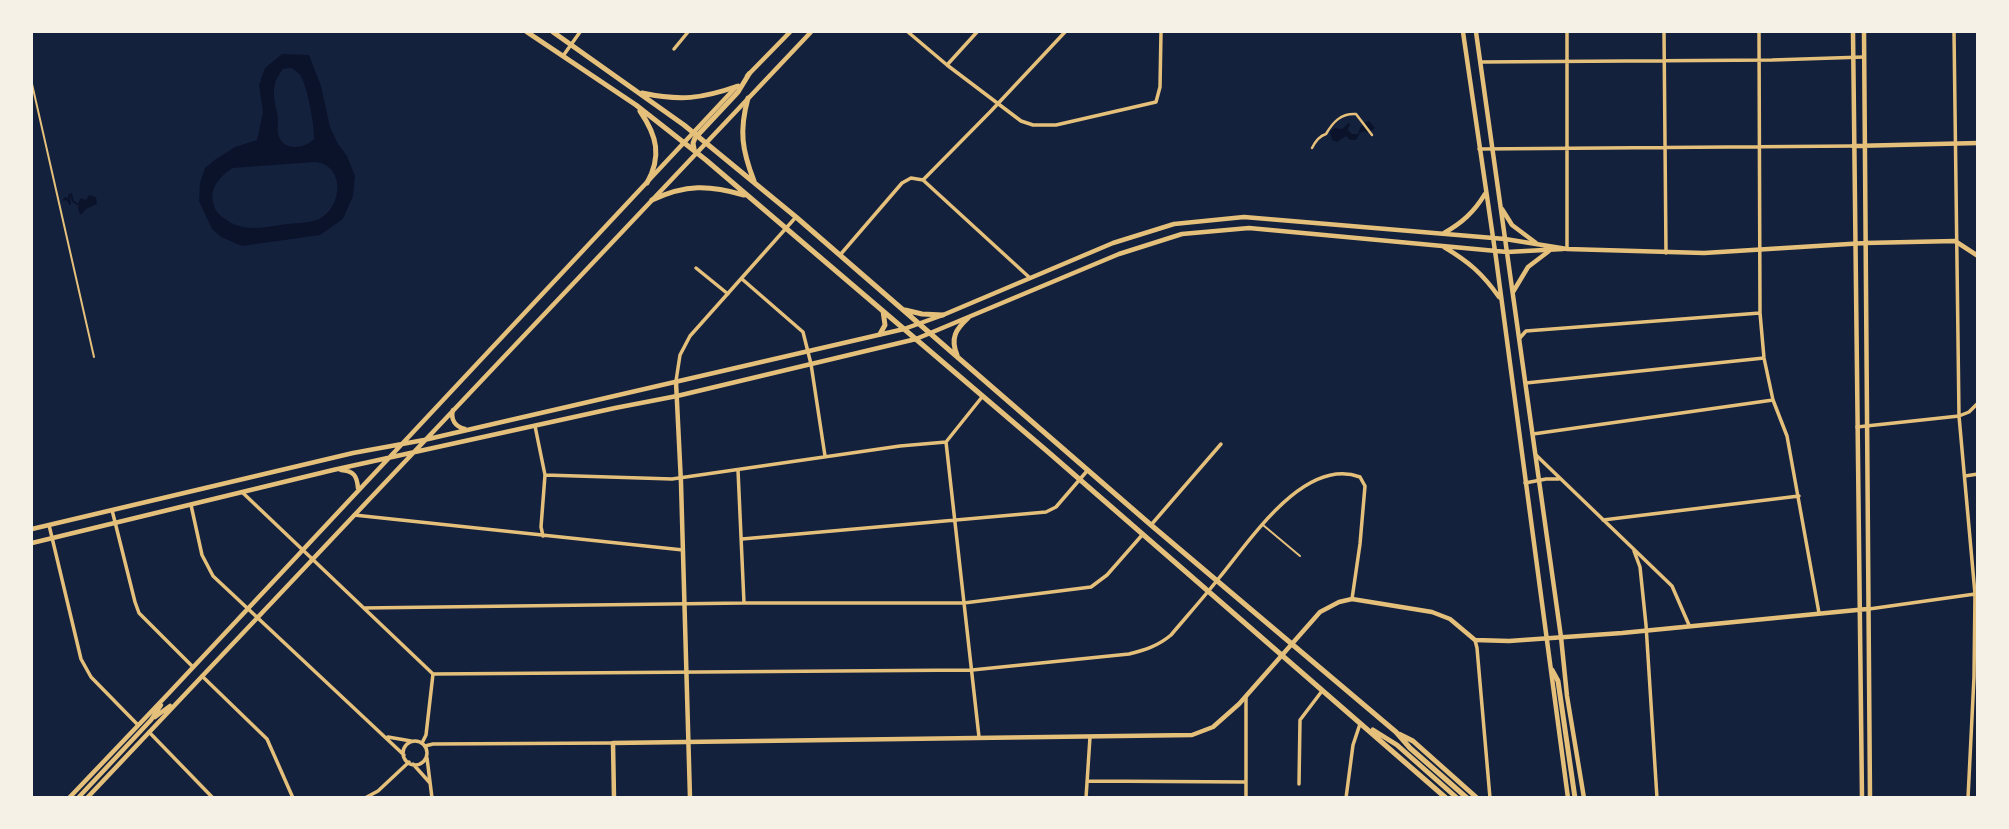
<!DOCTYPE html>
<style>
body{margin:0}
#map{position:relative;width:2009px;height:829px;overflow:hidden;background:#14213d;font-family:Quicksand,sans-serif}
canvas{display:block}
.frame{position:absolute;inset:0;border:33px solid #f6f1e7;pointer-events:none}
</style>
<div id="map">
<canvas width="2009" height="829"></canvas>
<div class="frame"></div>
</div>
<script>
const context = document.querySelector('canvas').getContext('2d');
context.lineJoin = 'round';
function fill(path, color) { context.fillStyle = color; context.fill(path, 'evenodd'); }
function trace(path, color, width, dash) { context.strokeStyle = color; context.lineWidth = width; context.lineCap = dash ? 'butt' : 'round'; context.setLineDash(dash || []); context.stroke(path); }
fill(new Path2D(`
 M 282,54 L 309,55 L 321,86 L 330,127 L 338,144 L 347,156 L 355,176 L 353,196 L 343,219 L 320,235 L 242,246 L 221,237 L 212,229 L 199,201 L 200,183 L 205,168 L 216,159 L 235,147 L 257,140 L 263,112 L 259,85 L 265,68 ZM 291,68 C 294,70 298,72 300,75 C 307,84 315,128 314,139 C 304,149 283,152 278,134 C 277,129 278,123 278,117 C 276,107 272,94 275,84 C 276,79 280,73 283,69 ZM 316,162 C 346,166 342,208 319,219 C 310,223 297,223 287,224 C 265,227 244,233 225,219 C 218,214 215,211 213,202 C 210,187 221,175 233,168 Z
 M 1369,121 L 1375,128 L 1368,133 L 1364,131 L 1360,133 L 1356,140 L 1350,140 L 1346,136 L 1337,142 L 1332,140 L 1330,132 L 1334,128 L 1342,129 L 1348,123 L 1350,124 L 1348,130 L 1352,134 L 1358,134 C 1360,127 1362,123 1369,121 Z
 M 89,195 L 96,197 L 97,204 L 86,209 L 81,215 C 77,210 77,202 81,198 L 86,200 Z`), '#0b132b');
trace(new Path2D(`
 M 64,200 L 66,198 L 70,204 L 69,196 L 71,194 L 73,201 L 77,204`), '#0b132b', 2);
trace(new Path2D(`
 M 32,84 L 94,357
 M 1263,525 L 1300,556`), '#e5c07b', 2);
trace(new Path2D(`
 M 1312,148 C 1315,142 1319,136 1326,134 C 1333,122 1341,113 1356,114 L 1372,135`), '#e5c07b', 2.5);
trace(new Path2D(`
 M 908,32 L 947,65 L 1021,121 L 1033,125 L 1056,125 L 1156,102 L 1160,87 L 1161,32
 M 1567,32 L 1567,249
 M 1664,32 L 1666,253
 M 1759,32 L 1760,313 L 1764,358 L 1773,400 L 1787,436 L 1819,613
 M 1954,32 L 1959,416 L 1975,594 L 1974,677 L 1968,798
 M 674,49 L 688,32
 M 563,56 L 580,32
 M 1481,62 L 1772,60 L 1864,57
 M 947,65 L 977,32
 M 1479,149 L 1853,146
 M 923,180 L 991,111 L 1065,32
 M 840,255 L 902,183 L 911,178 L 923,180 L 1030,278
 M 696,268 L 728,294
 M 742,279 L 803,332 L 811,364 L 825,456
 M 1519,339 L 1526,331 L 1760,313
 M 676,381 L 680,355 L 690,336 L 796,217
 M 1526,383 L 1764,358
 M 535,426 L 545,475 L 541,527 L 543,536
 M 1857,427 L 1959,416 L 1969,412 L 1978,403
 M 1533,434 L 1773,400
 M 946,442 L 979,737
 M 1536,455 L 1672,586 L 1689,625
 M 738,470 L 744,603
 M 545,475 L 672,479 L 900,446 L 946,442 L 982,397
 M 1965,476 L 1978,474
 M 1525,483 L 1546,479 L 1559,479
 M 243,493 L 433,674 L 972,670 L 1129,654 C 1145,650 1158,646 1171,635 C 1187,616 1204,597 1219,578 C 1249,542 1304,456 1360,477 L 1365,486 L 1360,544 L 1352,599
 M 191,505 L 202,555 L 213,576 L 404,755
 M 112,510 L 135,602 L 139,613 L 193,667
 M 354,515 L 683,550
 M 1603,520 L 1799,496
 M 49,525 L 81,659 L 91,677 L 138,725
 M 1151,525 L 1221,444
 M 742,539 L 1046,512 L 1056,507 L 1087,471
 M 1634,551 L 1640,567 L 1646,625 L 1657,798
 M 364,608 L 744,603 L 964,603 L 1091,587 L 1107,575 L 1143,534
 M 1869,609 L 1975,594
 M 1475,640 L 1477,648 L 1490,798
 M 202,676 L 267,739 L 293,798
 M 1246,697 L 1246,798
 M 149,732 L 213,798
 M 388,737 L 411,741
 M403 753a12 12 0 1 1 24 0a12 12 0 1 1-24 0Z
 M 422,743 L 426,735 L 433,674
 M 425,746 L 433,744 L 613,743
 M 427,758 L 432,798
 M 413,764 L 430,783
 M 1087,781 L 1246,782
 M 1299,784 L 1300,720 L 1322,691
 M 365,798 L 378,791 L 409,762
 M 1086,798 L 1090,737
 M 1346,798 L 1353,745 L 1360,724`), '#e5c07b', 3.5);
trace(new Path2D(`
 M 1853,32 L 1862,798
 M 1864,32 L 1870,798
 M 1853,146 L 1978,143
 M 1505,239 L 1567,249 L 1704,253 L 1865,243 L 1955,241 L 1978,256
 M 1507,252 L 1563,249
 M 676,382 L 681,483 L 690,798
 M 614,798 L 613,743 L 1192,735 L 1213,727 L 1239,704 L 1320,612 L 1339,602 L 1352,599 L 1432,612 L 1450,619 L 1475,640 L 1509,641 L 1622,633 L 1867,609`), '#e5c07b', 4.5);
trace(new Path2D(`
 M 1463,32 L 1496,258 L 1568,798
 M 1476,32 L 1561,637 L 1567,696 L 1584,798
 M 747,76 L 790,32
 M 1502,209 L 1512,225 L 1536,243
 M 1444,233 C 1462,223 1474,212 1485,194
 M 1444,247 C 1469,262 1482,273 1499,297
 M 1513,292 L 1528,267 L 1549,251
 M 453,410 C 450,420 456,427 465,429
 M 341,470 C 354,471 357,476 358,488
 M 32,529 L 353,453 L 424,440 L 904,329 L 943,315 L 1113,243 L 1174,224 L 1244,217 L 1505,239
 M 32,543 L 333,470 L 615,408 L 677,396 L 916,339 L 1119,254 L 1182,234 L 1249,228 L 1507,252
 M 155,717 L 170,706
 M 69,798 L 169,693 L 736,87
 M 78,798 L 151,720 L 161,705
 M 87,798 L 811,32`), '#e5c07b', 4.5);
trace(new Path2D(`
 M 527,32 L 636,105 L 706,160 L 1047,451 L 1446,798
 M 553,32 L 684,125 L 796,217 L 1151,525 L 1396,732 L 1410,748 L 1467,798
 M 642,93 C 680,101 701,99 738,86
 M 748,98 C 739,131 742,150 754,181
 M 640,111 C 657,136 662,156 647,183
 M 694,149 L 693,143 L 695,138 L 738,92 L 749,74
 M 652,200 C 686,184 709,185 744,195
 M 905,310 L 922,314 L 943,315
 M 880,334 L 885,325 L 883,311
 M 957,355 C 950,338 956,329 968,318
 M 1552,670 L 1558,681 L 1575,798
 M 1373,730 L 1397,745 L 1457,798
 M 1399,734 L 1413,741 L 1477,798`), '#e5c07b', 5);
</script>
